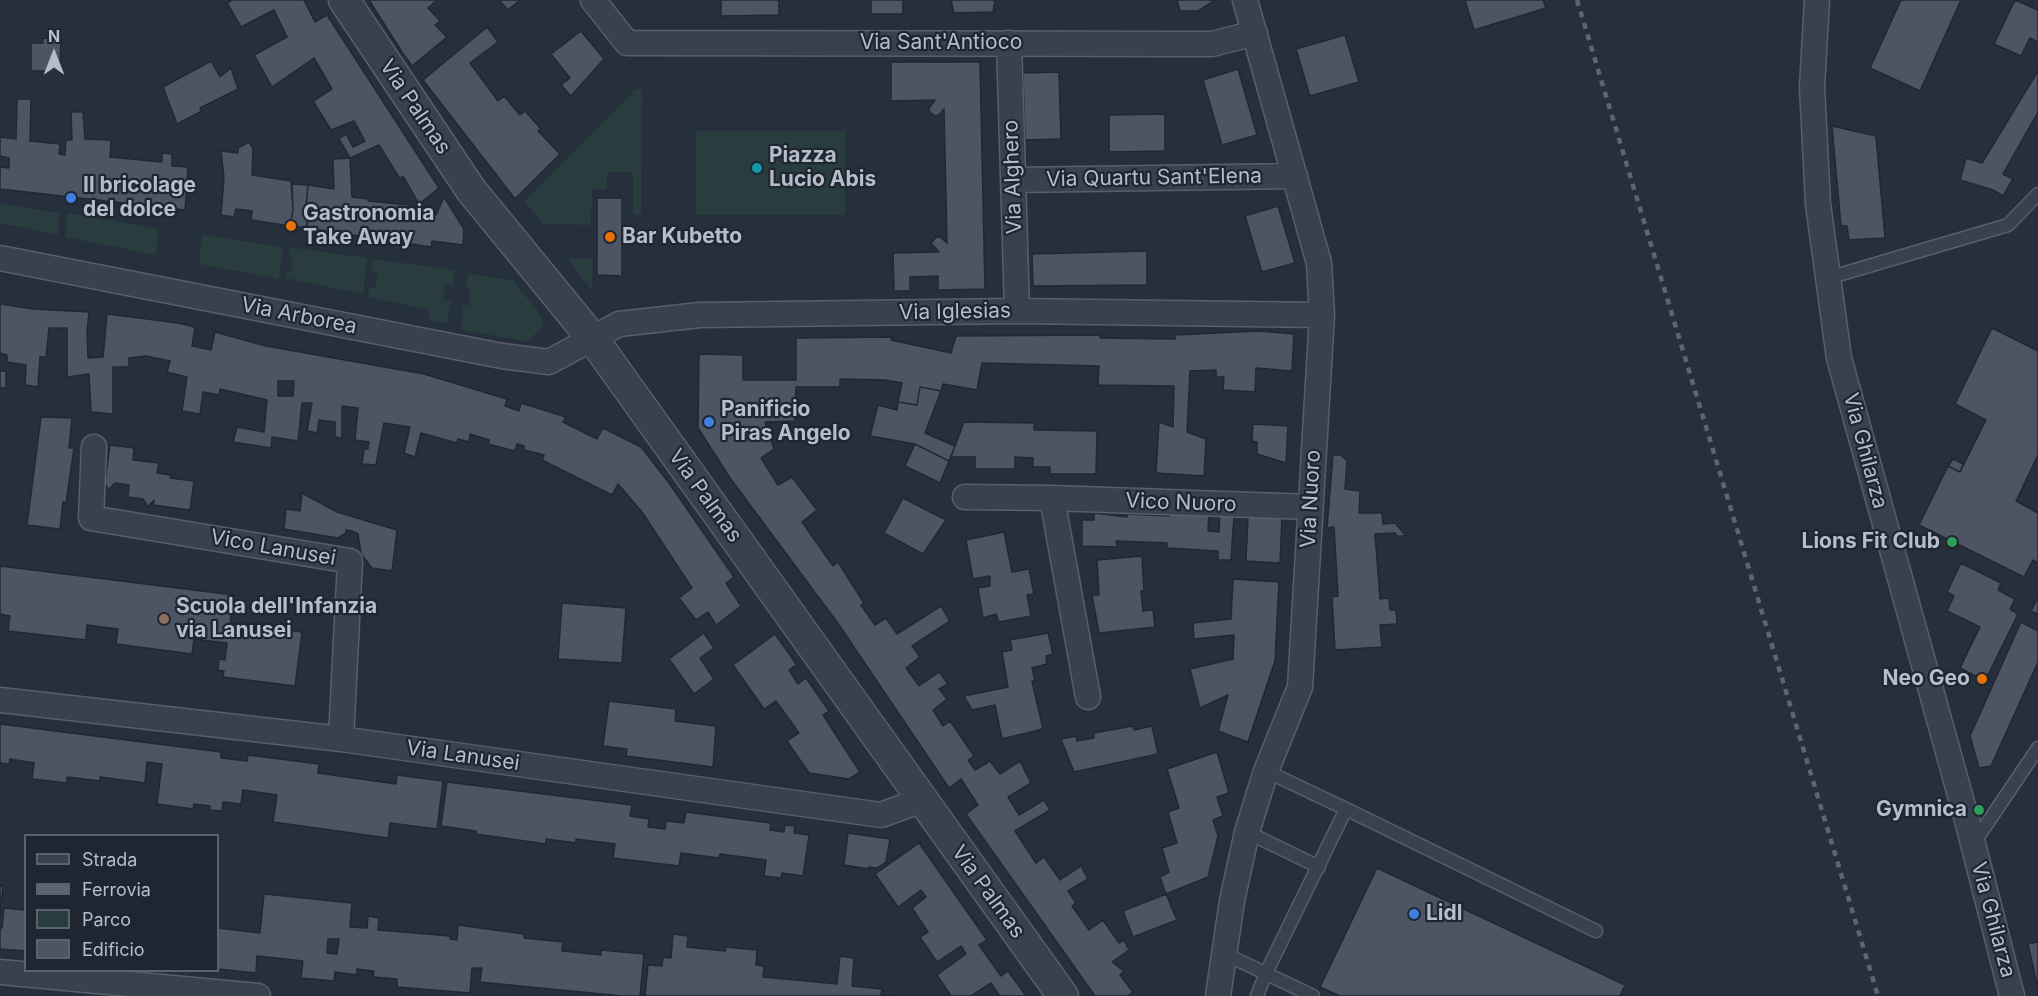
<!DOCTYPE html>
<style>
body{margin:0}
#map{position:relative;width:2038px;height:996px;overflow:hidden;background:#262f3c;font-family:Inter,sans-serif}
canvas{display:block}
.legend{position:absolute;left:24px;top:834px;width:195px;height:138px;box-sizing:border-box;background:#1f2632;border:2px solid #5b626e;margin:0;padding:8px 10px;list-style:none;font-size:18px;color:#b6bcc8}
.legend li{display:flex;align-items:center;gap:12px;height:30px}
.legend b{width:30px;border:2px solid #5b626e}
.north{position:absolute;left:24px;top:24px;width:60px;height:60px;-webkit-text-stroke:4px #1f2632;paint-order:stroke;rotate:0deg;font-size:16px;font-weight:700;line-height:24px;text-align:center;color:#b6bcc8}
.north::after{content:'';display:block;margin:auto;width:21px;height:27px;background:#b6bcc8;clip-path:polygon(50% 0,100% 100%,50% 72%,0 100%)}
</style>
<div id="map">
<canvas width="2038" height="996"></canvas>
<ul class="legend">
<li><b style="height:8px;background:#3a414d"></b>Strada</li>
<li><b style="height:8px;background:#5c6573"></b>Ferrovia</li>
<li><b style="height:16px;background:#293c3e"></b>Parco</li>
<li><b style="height:16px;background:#4d5565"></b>Edificio</li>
</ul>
<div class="north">N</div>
</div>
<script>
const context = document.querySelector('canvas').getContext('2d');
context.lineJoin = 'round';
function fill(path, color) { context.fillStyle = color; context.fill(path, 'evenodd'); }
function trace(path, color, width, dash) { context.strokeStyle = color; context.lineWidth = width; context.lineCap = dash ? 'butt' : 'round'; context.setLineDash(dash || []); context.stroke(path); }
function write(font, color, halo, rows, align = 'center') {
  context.font = font + ' Inter,sans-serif'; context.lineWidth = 4.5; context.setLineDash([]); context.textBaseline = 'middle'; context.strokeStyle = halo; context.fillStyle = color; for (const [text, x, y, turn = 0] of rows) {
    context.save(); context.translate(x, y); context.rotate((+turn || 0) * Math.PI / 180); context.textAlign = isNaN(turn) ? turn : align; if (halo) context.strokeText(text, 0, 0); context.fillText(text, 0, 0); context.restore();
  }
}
fill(new Path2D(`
 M 636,89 L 642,90 L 641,214 L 633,215 L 633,172 L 607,172 L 607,189 L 592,189 L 591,225 L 542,224 L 525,201 Z
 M 696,131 L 845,131 L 845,215 L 696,215 Z
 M 0,204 L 59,213 L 58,235 L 0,223 Z
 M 67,213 L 159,229 L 156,255 L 65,237 Z
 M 202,235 L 283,247 L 279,279 L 199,264 Z
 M 289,247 L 367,258 L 363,294 L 285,278 L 286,271 L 291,272 L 292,257 L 288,255 Z
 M 593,258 L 592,291 L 568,259 Z
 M 372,259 L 455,270 L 453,285 L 445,284 L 443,300 L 451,302 L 447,324 L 429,320 L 429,310 L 368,297 L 369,287 L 376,288 L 377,272 L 371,271 Z
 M 468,274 L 513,280 L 543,318 L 543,326 L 528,341 L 523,341 L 461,330 L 463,305 L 469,305 L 470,290 L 466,289 Z`), '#293c3e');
const building = new Path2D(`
 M 232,0 L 304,0 L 315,22 L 327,15 L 439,188 L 419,204 L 403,176 L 400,179 L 379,145 L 350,158 L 339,139 L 346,134 L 353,147 L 365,141 L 354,121 L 331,130 L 313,101 L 332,89 L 314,58 L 272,87 L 254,55 L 287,37 L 274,10 L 241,27 L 227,3 Z
 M 369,0 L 437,0 L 428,8 L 440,21 L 435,25 L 447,37 L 412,66 L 402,52 Z
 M 499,0 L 520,0 L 508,10 Z
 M 721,0 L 779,0 L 779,15 L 721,16 Z
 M 871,0 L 903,0 L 903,14 L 871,14 Z
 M 951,0 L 995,0 L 993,12 L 954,13 Z
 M 1177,0 L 1215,0 L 1198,11 L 1180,11 Z
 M 1465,0 L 1543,0 L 1546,8 L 1474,30 Z
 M 1901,0 L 1961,0 L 1920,91 L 1870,68 Z
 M 2015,0 L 2038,10 L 2038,42 L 2030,38 L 2021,56 L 1994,44 Z
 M 487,27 L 498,42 L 470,63 L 498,101 L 504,96 L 520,115 L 525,111 L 541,129 L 538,131 L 560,154 L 515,199 L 423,80 Z
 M 581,31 L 604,59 L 571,96 L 561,85 L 570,78 L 551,54 Z
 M 1345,35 L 1359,82 L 1310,96 L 1296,49 Z
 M 43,38 L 61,39 L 60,65 L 48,65 L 48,71 L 31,71 L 31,43 L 43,43 Z
 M 211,61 L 220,77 L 231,68 L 238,89 L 200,108 L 202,111 L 177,124 L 163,87 Z
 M 891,62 L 980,62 L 985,289 L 938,290 L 938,276 L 910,277 L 910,291 L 894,291 L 893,253 L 939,252 L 931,243 L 936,237 L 940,237 L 947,243 L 944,109 L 939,115 L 935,116 L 929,111 L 929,108 L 935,100 L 891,101 Z
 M 1238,69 L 1257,135 L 1222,145 L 1203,80 Z
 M 2038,71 L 2038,112 L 2003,174 L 2013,179 L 2003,196 L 1993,190 L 1960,180 L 1966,158 L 1982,163 Z
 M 1059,72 L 1061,139 L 1025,140 L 1023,73 Z
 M 17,99 L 31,99 L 30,141 L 60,144 L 59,154 L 65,155 L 66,140 L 72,140 L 71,112 L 83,112 L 85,139 L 111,140 L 110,157 L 162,162 L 162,153 L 172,154 L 172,166 L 188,167 L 185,210 L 0,189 L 0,167 L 9,168 L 9,158 L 0,156 L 0,137 L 16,139 Z
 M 1165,114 L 1165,151 L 1109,152 L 1109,115 Z
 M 1832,126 L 1876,136 L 1885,238 L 1849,240 L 1847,226 L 1841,226 Z
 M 249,142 L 253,149 L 252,175 L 291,181 L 293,209 L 290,226 L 251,220 L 252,211 L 236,209 L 234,217 L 221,215 L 224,178 L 221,151 L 238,153 L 238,148 Z
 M 350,158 L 352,197 L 368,199 L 368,201 L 409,205 L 410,210 L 436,215 L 444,197 L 464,229 L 463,245 L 432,241 L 431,247 L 306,228 L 310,209 L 306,208 L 308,185 L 334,189 L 333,159 Z
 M 292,184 L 308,185 L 306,208 L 310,209 L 306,228 L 290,226 L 293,209 Z
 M 597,198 L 622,198 L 622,276 L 597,275 Z
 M 1278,206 L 1295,263 L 1262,272 L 1245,216 Z
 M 1147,251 L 1147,285 L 1033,286 L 1032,254 Z
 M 0,304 L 33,309 L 89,312 L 87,331 L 88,358 L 103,357 L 107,314 L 178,323 L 195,327 L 192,346 L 211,350 L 215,332 L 266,346 L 424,374 L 507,399 L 505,406 L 519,411 L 521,403 L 566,417 L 563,422 L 597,439 L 603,428 L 641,447 L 669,483 L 734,577 L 726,583 L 741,606 L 716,625 L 708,612 L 696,620 L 679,598 L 692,588 L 642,512 L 618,484 L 612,495 L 542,460 L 544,455 L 524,450 L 524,446 L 517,444 L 515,451 L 488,444 L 489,440 L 470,434 L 469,442 L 458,439 L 457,443 L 421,433 L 415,457 L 404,453 L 410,427 L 384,423 L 376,465 L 362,464 L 364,449 L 368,449 L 369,442 L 355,440 L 358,408 L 342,406 L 342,438 L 335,437 L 335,422 L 319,420 L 317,433 L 307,431 L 312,403 L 302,403 L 298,441 L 272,437 L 271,448 L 233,442 L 237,427 L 264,432 L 267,400 L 220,389 L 219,395 L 203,392 L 200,414 L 182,411 L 187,377 L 167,372 L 170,361 L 146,356 L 129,358 L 129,367 L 113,367 L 113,414 L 91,412 L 89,374 L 67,377 L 67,328 L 49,328 L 46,357 L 40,357 L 38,387 L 25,385 L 26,365 L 7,362 L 7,355 L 0,353 ZM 278,381 L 294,381 L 293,396 L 278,396 Z
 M 1992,328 L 2038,351 L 2038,455 L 2016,501 L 2038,513 L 2038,563 L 2033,560 L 2024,577 L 1919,525 L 1948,466 L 1960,472 L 1986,420 L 1955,404 Z
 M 1258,331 L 1294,334 L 1292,371 L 1256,368 L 1255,392 L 1223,390 L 1224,377 L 1216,377 L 1216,370 L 1190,371 L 1187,432 L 1206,439 L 1204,476 L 1156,473 L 1159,422 L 1173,427 L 1174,386 L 1098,385 L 1099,366 L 982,363 L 977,390 L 943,384 L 941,391 L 920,387 L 917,405 L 898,402 L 902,383 L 885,380 L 840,379 L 840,387 L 796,387 L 795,421 L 765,422 L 774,449 L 761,458 L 778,485 L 792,477 L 817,510 L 802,522 L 833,566 L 838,562 L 864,603 L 861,605 L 875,625 L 886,618 L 897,634 L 941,606 L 950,621 L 912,646 L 920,657 L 906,668 L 919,686 L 939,672 L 948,684 L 939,689 L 947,699 L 933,710 L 943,726 L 950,721 L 974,756 L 968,760 L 975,770 L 990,761 L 1000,774 L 1020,761 L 1031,783 L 1008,797 L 1019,815 L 1044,800 L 1050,810 L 1015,831 L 1036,863 L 1044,857 L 1060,880 L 1081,866 L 1088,879 L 1068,891 L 1076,903 L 1072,906 L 1089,930 L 1103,920 L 1119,943 L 1124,940 L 1129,950 L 1112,962 L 1124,971 L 1120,975 L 1133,992 L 1128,996 L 1095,996 L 966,814 L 978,805 L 961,779 L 949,788 L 837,622 L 730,478 L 698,428 L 699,354 L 743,355 L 743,380 L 796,380 L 796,338 L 892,337 L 891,340 L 951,353 L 956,336 L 1100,335 L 1100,338 L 1175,339 L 1175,335 Z
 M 0,371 L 6,371 L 6,388 L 0,388 Z
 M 920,387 L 941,391 L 925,433 L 955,446 L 949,461 L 915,444 L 870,436 L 878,405 L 897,410 L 898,402 L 917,405 Z
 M 41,417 L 72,418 L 69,448 L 74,448 L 66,503 L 63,502 L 60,529 L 27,525 Z
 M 964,422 L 1034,423 L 1034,430 L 1097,431 L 1096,474 L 1050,474 L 1050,467 L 1033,467 L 1033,458 L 1015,457 L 1015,469 L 975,469 L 975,457 L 951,457 Z
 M 1253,424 L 1288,426 L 1286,463 L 1257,454 L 1257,442 L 1252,441 Z
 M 915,444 L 949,461 L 940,483 L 905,466 Z
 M 110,445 L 134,448 L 133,460 L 159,463 L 157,473 L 171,475 L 170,478 L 194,481 L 190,510 L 153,505 L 154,500 L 148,507 L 143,499 L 128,497 L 129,485 L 115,483 L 108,490 L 105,482 Z
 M 1333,455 L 1341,455 L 1347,461 L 1345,489 L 1360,491 L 1359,513 L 1382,513 L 1383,524 L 1395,523 L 1406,536 L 1397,536 L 1395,533 L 1375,534 L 1380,599 L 1389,598 L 1390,610 L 1396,610 L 1397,624 L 1380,625 L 1382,647 L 1335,650 L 1332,597 L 1338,596 L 1334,527 L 1327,528 Z
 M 1953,459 L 1963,464 L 1960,472 L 1948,466 Z
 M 302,493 L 337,512 L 397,530 L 392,571 L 372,568 L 361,554 L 358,534 L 352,531 L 346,530 L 346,533 L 338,538 L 284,529 L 286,509 L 300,511 Z
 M 903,498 L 946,520 L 923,554 L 884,533 Z
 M 1169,512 L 1209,514 L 1208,531 L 1219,532 L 1220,515 L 1234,515 L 1231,560 L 1218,560 L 1218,551 L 1167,548 L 1167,543 L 1116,541 L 1117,547 L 1082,546 L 1082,520 L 1094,520 L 1094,513 L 1127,517 L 1127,514 L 1169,516 Z
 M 1248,516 L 1282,518 L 1280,563 L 1246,561 Z
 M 1004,532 L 1012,572 L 1029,569 L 1034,594 L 1027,595 L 1031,616 L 999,622 L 996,614 L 983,618 L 978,588 L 990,586 L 990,576 L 973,579 L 966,540 Z
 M 1142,556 L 1144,591 L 1141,591 L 1143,611 L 1153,610 L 1155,627 L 1099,633 L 1092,595 L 1099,595 L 1097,560 Z
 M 1961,563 L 2001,583 L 1998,590 L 2015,599 L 2010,609 L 2018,614 L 1985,681 L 1960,668 L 1980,627 L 1947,611 L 1954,596 L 1947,592 Z
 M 0,566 L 234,595 L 230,623 L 302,632 L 295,686 L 223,677 L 224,671 L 218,670 L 219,659 L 225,660 L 227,643 L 194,639 L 192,654 L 116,644 L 118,629 L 87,625 L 86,640 L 8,631 L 10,616 L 0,614 Z
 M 1233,579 L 1279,582 L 1275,661 L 1248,742 L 1218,731 L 1228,695 L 1200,708 L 1190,669 L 1233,659 L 1234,635 L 1194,639 L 1193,623 L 1231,619 Z
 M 2038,597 L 2038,614 L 2031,611 Z
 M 562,603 L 626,608 L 622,663 L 558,659 Z
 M 2021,622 L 2038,631 L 2038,662 L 1991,766 L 1979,768 L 1970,736 Z
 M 704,633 L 714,648 L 700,658 L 714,679 L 694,694 L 669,659 Z
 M 1048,633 L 1053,654 L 1046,656 L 1047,664 L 1032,668 L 1035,681 L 1032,681 L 1043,729 L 1002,739 L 995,705 L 972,710 L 964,696 L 1008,687 L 1002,652 L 1012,650 L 1010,640 Z
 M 775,634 L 797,665 L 789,670 L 798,684 L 806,678 L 829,711 L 823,715 L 860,772 L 849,779 L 809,773 L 787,741 L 799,733 L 776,701 L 764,709 L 733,665 Z
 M 609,701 L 676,709 L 675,721 L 716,726 L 713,767 L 626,756 L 627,749 L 603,746 Z
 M 0,724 L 221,752 L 221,758 L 247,761 L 248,755 L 319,764 L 318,773 L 396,784 L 397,775 L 443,781 L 437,829 L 390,823 L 388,838 L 273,822 L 277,795 L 243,790 L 241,804 L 223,802 L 222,811 L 210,810 L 210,806 L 194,804 L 193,809 L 157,804 L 162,764 L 147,762 L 145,783 L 100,777 L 100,781 L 67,777 L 67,783 L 32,779 L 34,763 L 10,759 L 9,764 L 0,763 Z
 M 1133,726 L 1134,730 L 1152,726 L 1158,754 L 1074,772 L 1061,739 L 1076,736 L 1077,741 L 1094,738 L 1094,733 Z
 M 1217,752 L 1229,793 L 1217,797 L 1223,816 L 1213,820 L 1218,836 L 1208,877 L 1166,894 L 1160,877 L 1169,872 L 1162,848 L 1177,843 L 1168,812 L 1179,808 L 1167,769 Z
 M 447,782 L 632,805 L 630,816 L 649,819 L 648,827 L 665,829 L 666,821 L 684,823 L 686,812 L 771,823 L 770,830 L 784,832 L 785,825 L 795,826 L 794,833 L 809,835 L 803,876 L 782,873 L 781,878 L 764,876 L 766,860 L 720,854 L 719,858 L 681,853 L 679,866 L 613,858 L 615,844 L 576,839 L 576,843 L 546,839 L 546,844 L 476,834 L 476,831 L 441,826 Z
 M 848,833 L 890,839 L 886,862 L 877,868 L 869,867 L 869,869 L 844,865 Z
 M 919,843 L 987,940 L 979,945 L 1001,976 L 1008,971 L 1026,996 L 1000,996 L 991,983 L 971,996 L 951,996 L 937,975 L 966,954 L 961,946 L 937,962 L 920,937 L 928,932 L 912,908 L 926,897 L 921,890 L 898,907 L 875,874 Z
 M 1377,868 L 1625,985 L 1620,996 L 1340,996 L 1320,987 Z
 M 0,886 L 3,886 L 0,915 Z
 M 264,894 L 352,903 L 350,927 L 367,928 L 368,916 L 379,918 L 378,930 L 450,936 L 450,939 L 457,940 L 458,925 L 524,934 L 524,938 L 563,942 L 562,951 L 601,955 L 601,950 L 644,954 L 640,996 L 622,996 L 480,982 L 482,968 L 472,968 L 470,993 L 397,987 L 397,979 L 373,977 L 374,971 L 357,969 L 357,975 L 335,972 L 334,981 L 301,978 L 303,961 L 257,956 L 256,973 L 218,969 L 218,928 L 260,933 ZM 328,939 L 339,939 L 337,954 L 327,953 Z
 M 1166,894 L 1177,920 L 1133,937 L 1123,911 Z
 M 4,908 L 26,910 L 26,951 L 0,949 L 0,927 L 2,928 Z
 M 673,934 L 688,936 L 687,947 L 725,951 L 726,947 L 757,950 L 756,965 L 764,966 L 763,977 L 837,984 L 840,956 L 854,958 L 852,986 L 882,989 L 881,995 L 895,996 L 645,996 L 648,965 L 662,966 L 663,957 L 671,958 Z
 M 2038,942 L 2038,988 L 2028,944 Z`);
fill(building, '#4d5565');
trace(building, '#212834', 1.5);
const service = new Path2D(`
 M 1828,278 L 2008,225 L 2038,194
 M 1266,771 L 1346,809
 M 1247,832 L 1319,867
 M 1974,843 L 2038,748
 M 1225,954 L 1313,996
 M 1257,996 L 1266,973 L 1346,809 L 1596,931`);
const minor = new Path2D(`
 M 593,0 L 627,43 L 1212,44 L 1255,33
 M 1817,0 L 1812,87 L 1818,204 L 1839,358 L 1968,824 L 2012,996
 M 1009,43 L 1017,311
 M 1013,180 L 1295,176
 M 0,258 L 502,356 L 549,362 L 619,324 L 700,315 L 1017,311 L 1322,315
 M 94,447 L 91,518 L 350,561 L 341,739
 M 965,497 L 1052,498 L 1310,507
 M 1052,498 L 1088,697
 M 0,700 L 341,739 L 881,815 L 922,800
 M 0,972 L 258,996
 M 1218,996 L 1232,901 L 1247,832 L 1266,771 L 1300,687 L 1322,315 L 1319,263 L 1245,0`);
const tertiary = new Path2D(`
 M 344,0 L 471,190 L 593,339 L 1063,996`);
trace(service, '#585f6b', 15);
trace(minor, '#585f6b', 27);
trace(tertiary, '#585f6b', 33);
trace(service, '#3a414d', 12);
trace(minor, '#3a414d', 24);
trace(tertiary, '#3a414d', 30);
trace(new Path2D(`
 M 1577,0 L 1878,996`), '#5c6573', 4.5, [6, 6]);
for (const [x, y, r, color] of [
 [757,168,6,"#0f9aa8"],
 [71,198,6,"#3f7fe0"],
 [291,226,6,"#e8710a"],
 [610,237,6,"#e8710a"],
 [709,422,6,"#3f7fe0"],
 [1952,542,6,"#2e9e5b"],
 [164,619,6,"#8d6e63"],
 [1982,679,6,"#e8710a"],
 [1979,810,6,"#2e9e5b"],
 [1414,914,6,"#3f7fe0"]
]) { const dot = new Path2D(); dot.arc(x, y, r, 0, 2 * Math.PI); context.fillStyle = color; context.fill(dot); trace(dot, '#1f2632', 2); }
write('21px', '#b6bcc8', '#1f2632', [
 ["Via Sant'Antioco",941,43],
 ["Via Palmas",415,107,56],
 ["Via Alghero",1013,177,-92],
 ["Via Quartu Sant'Elena",1154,178,-1],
 ["Via Iglesias",955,312,-1],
 ["Via Arborea",299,316,11],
 ["Via Ghilarza",1865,451,75],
 ["Via Palmas",705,496,54],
 ["Via Nuoro",1311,499,-87],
 ["Vico Nuoro",1181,503,2],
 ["Vico Lanusei",273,548,10],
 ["Via Lanusei",463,756,8],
 ["Via Palmas",988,892,54],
 ["Via Ghilarza",1993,920,75]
]);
write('bold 21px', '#b6bcc8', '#1f2632', [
 ["Piazza",769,156],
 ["Lucio Abis",769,180],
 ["Il bricolage",83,186],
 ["del dolce",83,210],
 ["Gastronomia",303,214],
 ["Take Away",303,238],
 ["Bar Kubetto",622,237],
 ["Panificio",721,410],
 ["Piras Angelo",721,434],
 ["Lions Fit Club",1940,542,"right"],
 ["Scuola dell'Infanzia",176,607],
 ["via Lanusei",176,631],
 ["Neo Geo",1970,679,"right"],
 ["Gymnica",1967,810,"right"],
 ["Lidl",1426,914]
], 'left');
</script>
